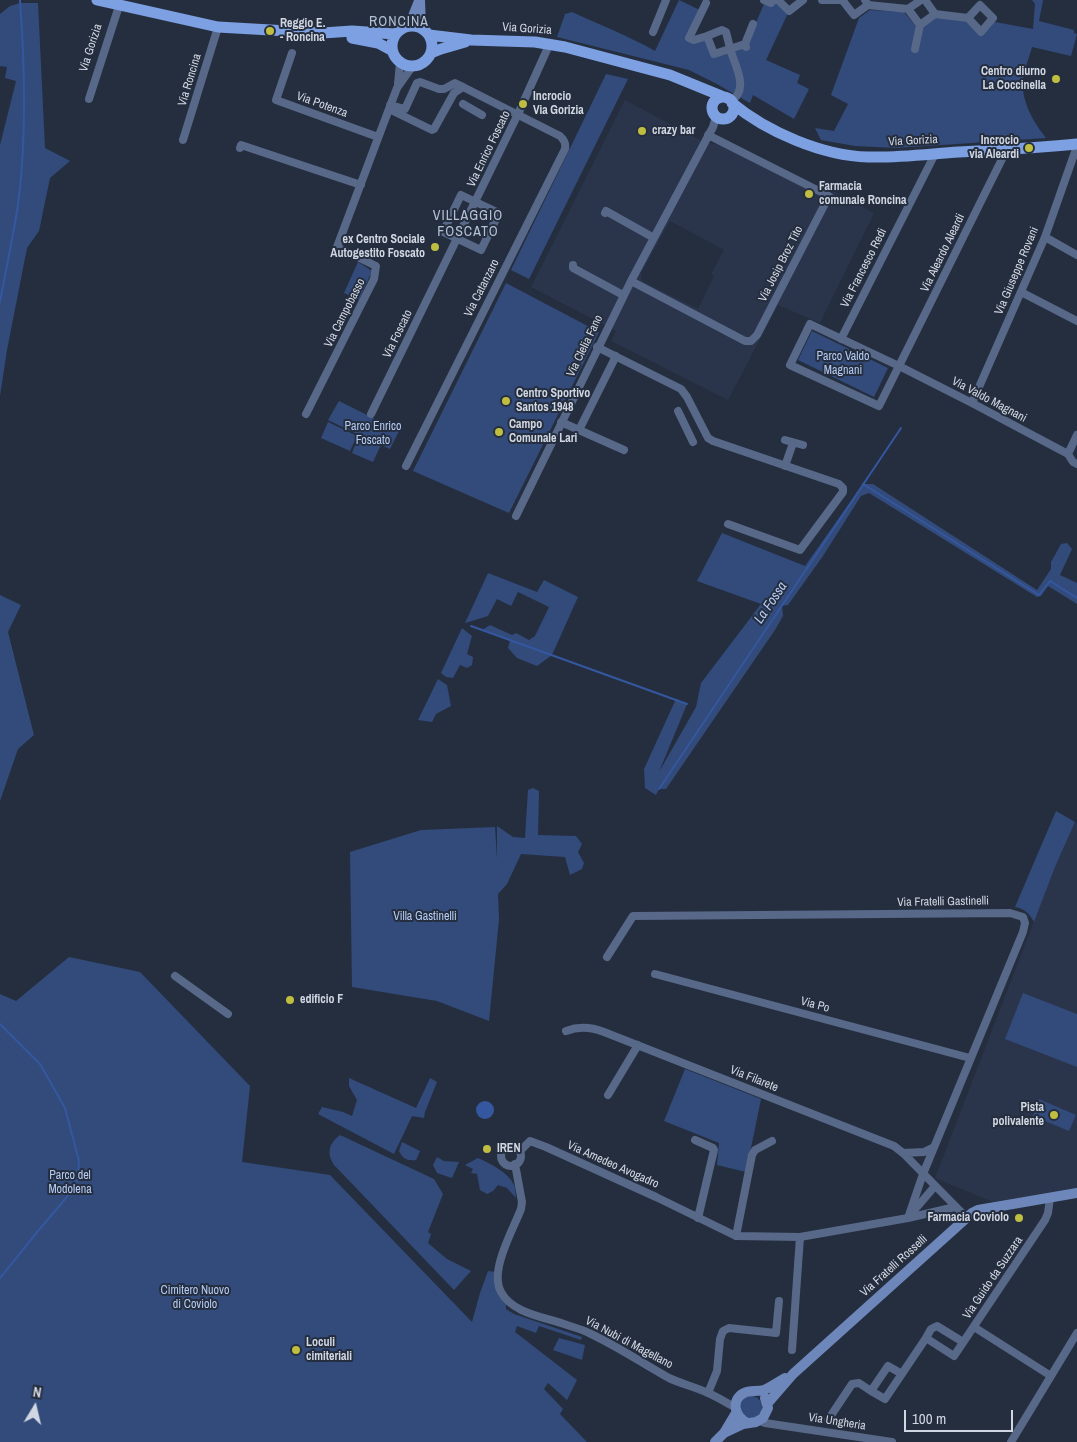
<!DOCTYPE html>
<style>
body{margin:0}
#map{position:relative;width:1077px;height:1442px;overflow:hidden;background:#252e3f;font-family:"Archivo Narrow",sans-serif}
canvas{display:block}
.north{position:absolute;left:10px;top:1382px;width:50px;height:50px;-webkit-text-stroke:4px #252e3f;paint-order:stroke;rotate:9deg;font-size:14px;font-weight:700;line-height:20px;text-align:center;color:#d1d7e2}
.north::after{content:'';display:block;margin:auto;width:18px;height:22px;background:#d1d7e2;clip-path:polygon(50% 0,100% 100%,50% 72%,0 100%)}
.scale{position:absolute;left:904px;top:1410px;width:109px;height:22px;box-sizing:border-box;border:2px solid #d1d7e2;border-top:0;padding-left:6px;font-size:15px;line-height:18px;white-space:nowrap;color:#d1d7e2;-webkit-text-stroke:4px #252e3f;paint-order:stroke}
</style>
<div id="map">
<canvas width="1077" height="1442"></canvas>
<div class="north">N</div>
<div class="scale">100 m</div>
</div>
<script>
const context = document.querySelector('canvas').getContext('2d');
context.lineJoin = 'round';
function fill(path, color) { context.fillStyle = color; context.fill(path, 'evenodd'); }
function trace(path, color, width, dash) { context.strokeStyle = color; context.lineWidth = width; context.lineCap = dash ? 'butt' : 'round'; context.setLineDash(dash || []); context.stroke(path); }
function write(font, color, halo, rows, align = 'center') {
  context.font = font + ' "Archivo Narrow",sans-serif'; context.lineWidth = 4; context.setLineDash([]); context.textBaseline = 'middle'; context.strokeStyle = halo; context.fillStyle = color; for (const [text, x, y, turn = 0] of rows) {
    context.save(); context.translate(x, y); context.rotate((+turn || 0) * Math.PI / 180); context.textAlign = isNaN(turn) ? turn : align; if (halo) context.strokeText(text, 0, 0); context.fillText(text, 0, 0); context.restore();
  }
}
fill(new Path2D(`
 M 625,100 L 704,142 L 731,147 L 829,196 L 833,191 L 874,213 L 820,323 L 778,305 L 728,400 L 611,341 L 616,331 L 531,287 ZM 670,221 L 724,250 L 711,274 L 714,276 L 698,309 L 642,281 L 641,273 Z
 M 1075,822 L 1077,824 L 1077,1188 L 993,1202 L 935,1178 L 1055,867 Z`), '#2a354c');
fill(new Path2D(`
 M 679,0 L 702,11 L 689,38 L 707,36 L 714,54 L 746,46 L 764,4 L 771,3 L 774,0 L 789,11 L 766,60 L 800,75 L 797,83 L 809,89 L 794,119 L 753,95 L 750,103 L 715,83 L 689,70 L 557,37 L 565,14 L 572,12 C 600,25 629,36 655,51 Z
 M 1032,0 L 1043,0 L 1039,21 L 1074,30 L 1074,33 L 1077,34 L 1071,56 L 1032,47 C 1029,58 1024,70 1023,81 C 1021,101 1034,123 1046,138 L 897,148 L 855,146 L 821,140 L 815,128 L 834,131 L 848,104 L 831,95 L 859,18 L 870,10 L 904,12 L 918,29 L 935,14 L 968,18 L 981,31 L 993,18 L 995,22 L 1033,29 L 1035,4 Z
 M 20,3 L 38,3 L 45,148 L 70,161 L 50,178 L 39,231 L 27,248 L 7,350 L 0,396 L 0,145 L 16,81 L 5,78 L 7,67 L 0,66 L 0,14 L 10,6 Z
 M 606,74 L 628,79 L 529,279 L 511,270 Z
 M 358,262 L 372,271 L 359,300 L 344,293 Z
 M 506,283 L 599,332 L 509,513 L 413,471 Z
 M 812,331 L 888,368 L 874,397 L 798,360 Z
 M 339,401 L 399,431 L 390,449 L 381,445 L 373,462 L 352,453 L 359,435 L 328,420 Z
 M 328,422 L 357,436 L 350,451 L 321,438 Z
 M 863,484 L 873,484 L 1037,590 L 1051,569 L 1051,562 L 1061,544 L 1067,543 L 1072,549 L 1060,575 L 1077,583 L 1077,604 L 1048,586 L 1041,596 L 1037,597 L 869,493 L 861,496 L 823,556 L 788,605 L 782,606 L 783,616 L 775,630 L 666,789 L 659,789 L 656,795 L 645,788 L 644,769 L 676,699 L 687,704 L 659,772 L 696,707 L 701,683 L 761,604 L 697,581 L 722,533 L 805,566 Z
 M 488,573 L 537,592 L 544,580 L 578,597 L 552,655 L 537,666 L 517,658 L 508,648 L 510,640 L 482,630 L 490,625 L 512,635 L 516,633 L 529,640 L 535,636 L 549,607 L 518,592 L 511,606 L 497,599 L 488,616 L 465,623 Z
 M 0,595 L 21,605 L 8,632 L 34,735 L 18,749 L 0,801 Z
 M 462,628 L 472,636 L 467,654 L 473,657 L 472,665 L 467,668 L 460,665 L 453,678 L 446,677 L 441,673 Z
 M 438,679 L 447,685 L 451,706 L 436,714 L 432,722 L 418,720 Z
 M 533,788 L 539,791 L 538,835 L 576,836 L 582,844 L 578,852 L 584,863 L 582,869 L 570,875 L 565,857 L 521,854 L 507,884 L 498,894 L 499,919 L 489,1021 L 437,1001 L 352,987 L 350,852 L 421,830 L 495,827 L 497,859 L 497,826 L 513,837 L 525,838 L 528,790 Z
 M 1056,811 L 1075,822 L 1055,867 L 1034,922 C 1029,913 1025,909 1015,907 Z
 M 69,957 L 140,972 L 250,1086 L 242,1162 L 330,1175 L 472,1322 L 480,1293 L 488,1271 L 498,1272 L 506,1299 L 506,1309 L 514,1314 L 582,1337 L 581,1340 L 539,1326 L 536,1333 L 517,1326 L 515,1332 L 577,1380 L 567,1400 L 548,1383 L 544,1389 L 563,1409 L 560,1414 L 587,1442 L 0,1442 L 0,994 L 16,1001 Z
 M 1023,993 L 1077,1014 L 1077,1067 L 1005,1039 Z
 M 685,1069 L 761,1099 L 746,1172 L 717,1165 L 719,1143 L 664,1121 Z
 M 349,1078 L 416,1108 L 430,1078 L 437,1082 L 425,1112 L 424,1118 L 412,1116 L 394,1154 L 318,1114 L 322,1107 L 343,1112 L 352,1116 L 357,1100 L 349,1086 Z
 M 1039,1099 L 1076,1115 L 1069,1131 L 1033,1116 Z
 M 340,1135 L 434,1179 L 443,1194 L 428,1232 L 431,1234 L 428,1243 L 447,1259 L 471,1271 L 454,1290 L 334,1165 C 326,1153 329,1143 340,1135 Z
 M 402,1142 L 420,1151 L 416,1160 C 407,1161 403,1159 399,1151 Z
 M 437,1157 L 444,1161 L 459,1162 L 452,1178 L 437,1173 L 433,1165 Z
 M 478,1158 C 491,1164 508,1172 514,1185 C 516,1189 515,1194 516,1198 L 507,1188 L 498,1185 L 493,1191 L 487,1194 L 480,1190 L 477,1174 L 471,1173 L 473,1169 L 465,1165 Z
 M 559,1338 L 585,1345 L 582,1360 L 553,1350 Z
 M740 1407a11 11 0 1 1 22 0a11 11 0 1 1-22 0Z`), '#324b7b');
fill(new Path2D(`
 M476 1110a9 9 0 1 1 18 0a9 9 0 1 1-18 0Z`), '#34579f');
trace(new Path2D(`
 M 0,302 C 6,270 13,237 18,205 C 27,137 25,68 20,0
 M 863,484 L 1039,595 L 1050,581 L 1077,598
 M 471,626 L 687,704
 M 659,789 L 901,428
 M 0,1024 L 40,1064 L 65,1108 L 79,1161 L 78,1179 L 66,1198 L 38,1231 L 0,1278`), '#34579f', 2);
trace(new Path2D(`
 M 764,0 L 771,3 L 774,0
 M 778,0 L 789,11 L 803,0
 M 822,0 L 844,0
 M 865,0 L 868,5 L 908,9 L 921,0
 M 925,0 L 935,14 L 968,18 L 981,32 L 993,18 L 980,5 L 968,18
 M 843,1 L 854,15 L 868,5
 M 706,3 L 689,38 L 694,40 L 707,36
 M 908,9 L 920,25 L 935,14
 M 653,32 L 666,0
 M 745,44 L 753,24
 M 915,49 L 920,25
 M 292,53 L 276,100 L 378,137
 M 398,84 L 400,63
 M 89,99 L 119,6
 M 731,101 C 749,90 736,67 731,52 L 726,32 L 722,30 L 707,36 L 714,54 L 745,44 L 746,47
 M 463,104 L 482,115
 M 390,105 L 405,109 L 417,83 L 420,82 L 439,89 L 444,89 L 455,83 L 560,136 C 564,140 566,143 565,149 L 406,466
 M 389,109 L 432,130 L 434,129 L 454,93 L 463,87
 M 183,140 L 218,27
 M 240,148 L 241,145 L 361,185
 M 1007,149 L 899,366 L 810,324 L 790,365 L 879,406 L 899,366 L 972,403 L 1068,454
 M 461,195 L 499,213 L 481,250 L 443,232 Z
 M 605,213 L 606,211 L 654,238
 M 1045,237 L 1077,255
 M 573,265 L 573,268 L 623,295
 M 631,281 L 745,341 L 751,341 L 757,335 L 829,196 L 708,135
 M 1021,292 L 1077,321
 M 841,339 L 935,154
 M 597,347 L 681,389 L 687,397 L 708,438 L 713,441 L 839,484 L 843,488 L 843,492 L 800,550 L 728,524
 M 972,403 L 1045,237 L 1077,146
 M 678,411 L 693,442
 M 306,414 L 374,279 L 376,266 L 337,247 L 389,109 L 397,88 L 412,67
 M 371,414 L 518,114 L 550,43
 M 561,422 L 624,450
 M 579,430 L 616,356
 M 1077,435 L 1068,454 L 1073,462 L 1077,464
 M 785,440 L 803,445
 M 785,466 L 793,443
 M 516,516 L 631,281 L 713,127 L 716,117
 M 607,957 L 633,916 L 1010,913 L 1023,917 L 1025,923 L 1023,932 L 923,1174 L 908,1218
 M 655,974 L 970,1058
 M 175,976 L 228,1014
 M 566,1031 C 579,1026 591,1027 604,1032 L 894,1146 L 903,1153 L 966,1217
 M 608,1095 L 638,1045
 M 695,1140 L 713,1148 L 714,1150 L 698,1218
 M501 1156a10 10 0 1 1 20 0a10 10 0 1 1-20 0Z
 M 520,1151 L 530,1141 L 546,1147 L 656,1197 L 736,1236 L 800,1237 L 908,1218 L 955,1207
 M 903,1153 L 924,1152 L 934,1147
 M 515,1164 L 522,1202 L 521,1209 C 513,1230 489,1271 501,1292 C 512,1313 544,1317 564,1324 C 572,1327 581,1329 589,1333 C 617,1346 642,1363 669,1378 C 682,1384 695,1387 708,1393 C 718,1397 726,1403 735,1407
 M 911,1214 L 935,1186
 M 736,1236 L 752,1155 L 755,1150 L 772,1141
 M 974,1327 L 1051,1376
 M 963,1342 L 937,1326 L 931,1329 L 926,1338 L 954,1356 L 1045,1220 L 1048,1213 L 1050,1198
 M 792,1350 L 800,1237
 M 902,1374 L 888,1366 L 871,1391 L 885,1399 L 926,1338
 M 708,1393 L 717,1371 L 720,1339 L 723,1331 L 729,1328 L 776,1333 L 779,1301
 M 828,1420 L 852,1384 L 859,1383 L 871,1391
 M 760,1421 L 765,1423 L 892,1442
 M 1011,1442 L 1077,1333`), '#576888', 8);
trace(new Path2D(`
 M 420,0 L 421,28
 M 409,26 L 419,1
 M 767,1404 L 793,1374 L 972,1213 L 978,1210 L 1077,1193
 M 748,1423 C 735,1418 730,1400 744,1393 C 750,1390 757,1392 764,1390 C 771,1387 778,1382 785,1378
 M 724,1433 L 743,1424 L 756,1422 L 763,1418 L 768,1408 L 765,1398
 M 715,1442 L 724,1433 L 736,1413`), '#6d87bb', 10);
trace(new Path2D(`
 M 97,0 L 218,27 L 323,33 L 352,31 L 395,34
 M392 46a20 20 0 1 1 40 0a20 20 0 1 1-40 0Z
 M 429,35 L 471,40 L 535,42 L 565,47 L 670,75 L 724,97
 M 352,38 L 378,43 L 391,50
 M 431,53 L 441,49 L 465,42
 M712 108a11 11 0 1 1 22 0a11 11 0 1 1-22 0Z
 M 732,103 C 767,132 823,156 868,157 C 898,158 929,154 959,152 C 999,150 1038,148 1077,144`), '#7da0e2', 11);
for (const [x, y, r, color] of [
 [270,31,5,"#bfbe41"],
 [1056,79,5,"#bfbe41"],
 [523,104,5,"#bfbe41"],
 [642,131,5,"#bfbe41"],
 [1029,148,5,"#bfbe41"],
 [809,194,5,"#bfbe41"],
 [435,247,5,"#bfbe41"],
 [506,401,5,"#bfbe41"],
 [499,432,5,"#bfbe41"],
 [290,1000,5,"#bfbe41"],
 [1054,1115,5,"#bfbe41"],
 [487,1149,5,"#bfbe41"],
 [1019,1218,5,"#bfbe41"],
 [296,1350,5,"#bfbe41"]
]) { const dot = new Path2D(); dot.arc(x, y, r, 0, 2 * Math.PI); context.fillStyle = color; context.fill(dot); trace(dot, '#252e3f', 2); }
write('bold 12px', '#d1d7e2', '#252e3f', [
 ["Reggio E.",280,24],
 ["- Roncina",280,38],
 ["Centro diurno",1046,72,"right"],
 ["La Coccinella",1046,86,"right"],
 ["Incrocio",533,97],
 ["Via Gorizia",533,111],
 ["crazy bar",652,131],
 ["Incrocio",1019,141,"right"],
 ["via Aleardi",1019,155,"right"],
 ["Farmacia",819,187],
 ["comunale Roncina",819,201],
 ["ex Centro Sociale",425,240,"right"],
 ["Autogestito Foscato",425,254,"right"],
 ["Centro Sportivo",516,394],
 ["Santos 1948",516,408],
 ["Campo",509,425],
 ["Comunale Lari",509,439],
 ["edificio F",300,1000],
 ["Pista",1044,1108,"right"],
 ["polivalente",1044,1122,"right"],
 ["IREN",497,1149],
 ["Farmacia Coviolo",1009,1218,"right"],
 ["Loculi",306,1343],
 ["cimiteriali",306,1357]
], 'left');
write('12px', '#d1d7e2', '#252e3f', [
 ["Via Gorizia",527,29,4],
 ["Via Gorizia",91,48,-72],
 ["Via Roncina",190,80,-73],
 ["Via Potenza",322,105,20],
 ["Via Gorizia",913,141,-3],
 ["Via Enrico Foscato",489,149,-64],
 ["Via Aleardo Aleardi",943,253,-64],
 ["Via Josip Broz Tito",781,264,-63],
 ["Via Francesco Redi",864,268,-63],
 ["Via Giuseppe Rovani",1017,271,-67],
 ["Via Catanzaro",482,288,-63],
 ["Via Campobasso",345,313,-63],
 ["Via Foscato",398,334,-64],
 ["Via Clelia Fano",585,346,-64],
 ["Via Valdo Magnani",989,400,28],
 ["Via Fratelli Gastinelli",943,902,-1],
 ["Via Po",815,1005,15],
 ["Via Filarete",754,1079,22],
 ["Via Amedeo Avogadro",613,1165,24],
 ["Via Fratelli Rosselli",894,1266,-42],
 ["Via Guido da Suzzara",993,1278,-56],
 ["Via Nubi di Magellano",629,1343,28],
 ["Via Ungheria",837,1422,9]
]);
write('12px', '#b5cbf3', '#252e3f', [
 ["Parco Valdo",843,357],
 ["Magnani",843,371],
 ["Parco Enrico",373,427],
 ["Foscato",373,441],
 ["Villa Gastinelli",425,917],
 ["Parco del",70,1176],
 ["Modolena",70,1190],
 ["Cimitero Nuovo",195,1291],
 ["di Coviolo",195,1305]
]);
context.letterSpacing = '1px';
write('14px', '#b4c0d5', '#252e3f', [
 ["RONCINA",399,22],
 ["VILLAGGIO",468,216],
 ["FOSCATO",468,232]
]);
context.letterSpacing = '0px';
write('italic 14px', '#b7ccf5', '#252e3f', [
 ["La Fossa",771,603,-56]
]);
</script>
